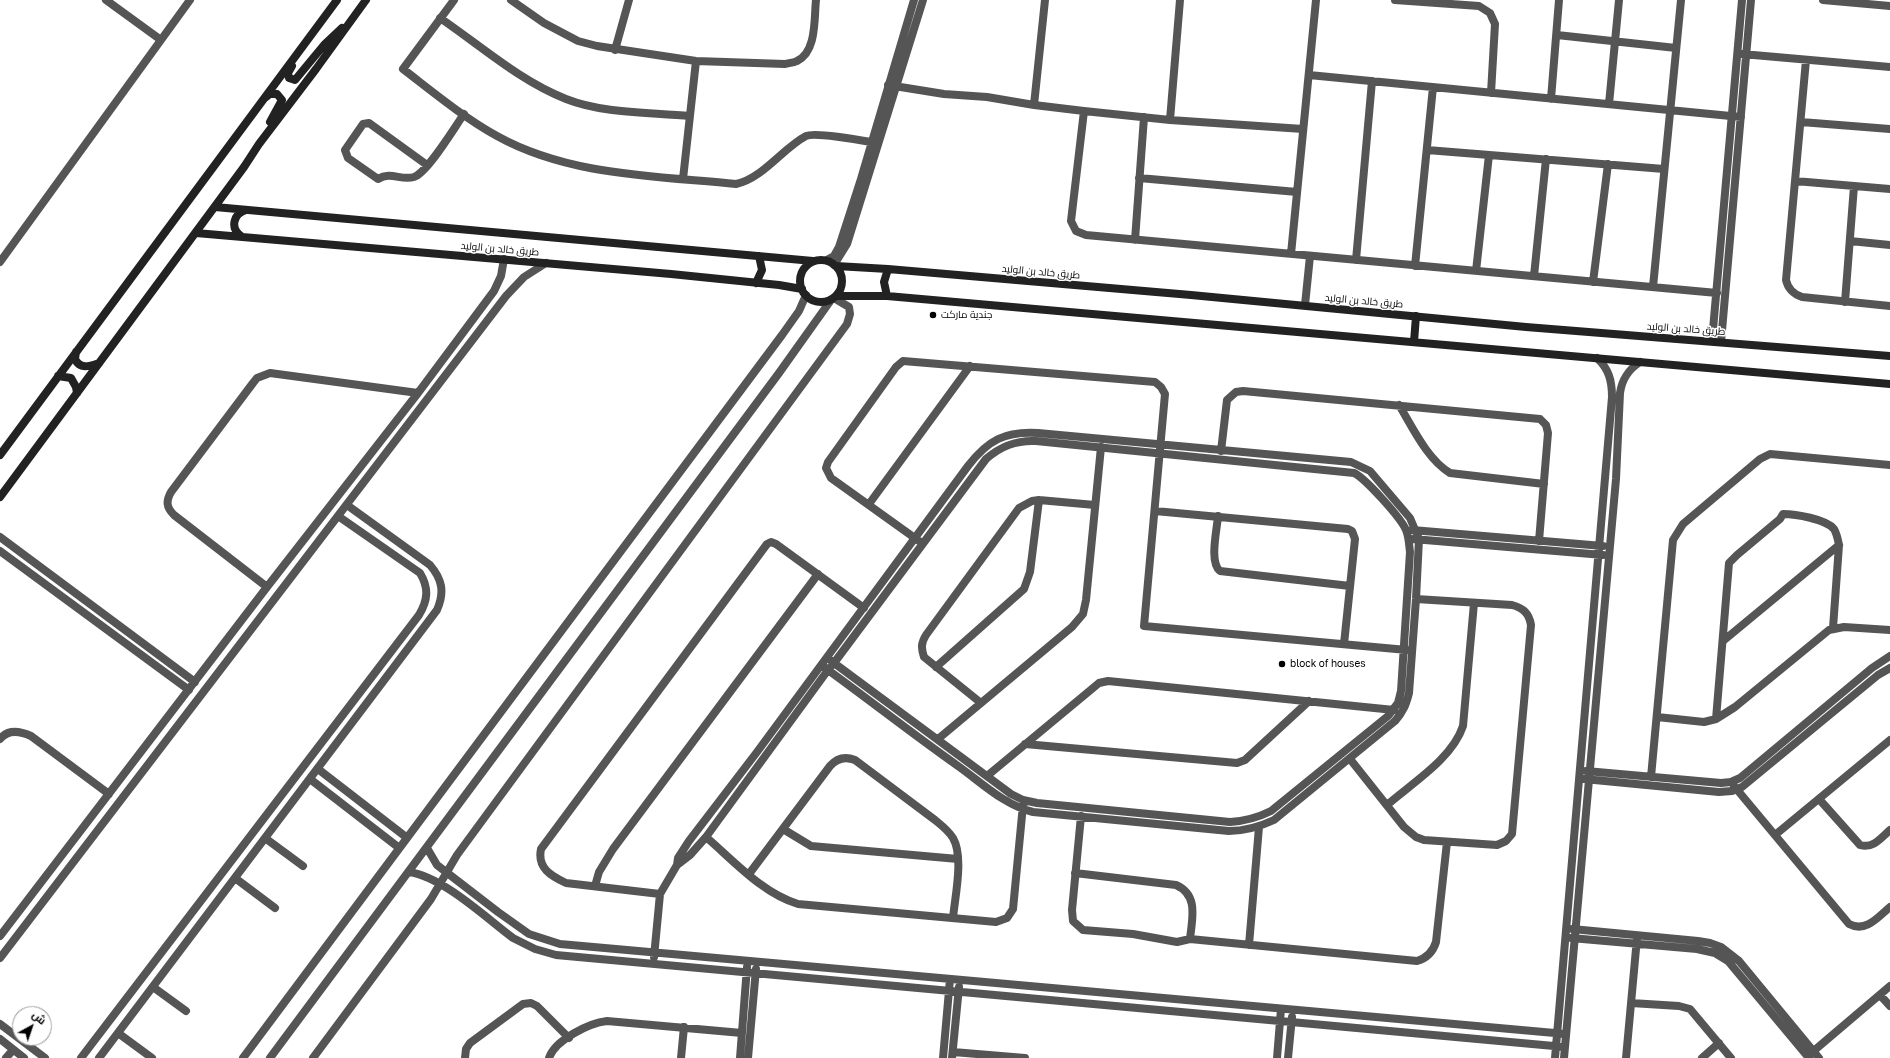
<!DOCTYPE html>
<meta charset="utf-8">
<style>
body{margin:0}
#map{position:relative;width:1890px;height:1058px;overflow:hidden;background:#fff;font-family:"Golos Text",Cairo,sans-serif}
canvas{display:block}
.north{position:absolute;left:12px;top:1006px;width:40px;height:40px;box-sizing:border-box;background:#fff;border:1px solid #999;border-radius:50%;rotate:40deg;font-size:11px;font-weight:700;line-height:16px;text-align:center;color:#000}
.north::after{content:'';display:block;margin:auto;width:14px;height:18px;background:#000;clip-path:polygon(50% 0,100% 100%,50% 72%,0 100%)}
</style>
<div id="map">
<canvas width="1890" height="1058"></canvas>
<div class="north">ش</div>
</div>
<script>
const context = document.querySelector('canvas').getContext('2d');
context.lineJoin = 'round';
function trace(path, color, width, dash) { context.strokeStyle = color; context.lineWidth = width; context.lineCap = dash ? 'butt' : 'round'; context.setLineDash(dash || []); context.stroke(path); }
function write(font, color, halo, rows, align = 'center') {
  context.font = font + ' "Golos Text",Cairo,sans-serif'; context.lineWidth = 3; context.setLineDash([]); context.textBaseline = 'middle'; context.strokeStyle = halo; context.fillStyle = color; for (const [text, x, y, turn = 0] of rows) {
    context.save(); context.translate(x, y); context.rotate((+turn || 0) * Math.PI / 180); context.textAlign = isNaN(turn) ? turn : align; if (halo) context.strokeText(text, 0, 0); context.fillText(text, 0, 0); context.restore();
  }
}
trace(new Path2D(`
 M 106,0 L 161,40
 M 454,0 L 403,69 C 433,92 463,117 497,136 C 569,176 656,176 736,184 C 762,179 783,148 806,136 C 814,132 860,140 871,142
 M 511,0 L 544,23 L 578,41 L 597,46 L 696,61 L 785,64 C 788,63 793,63 797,61 C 817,52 814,18 816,0
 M 1395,0 L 1479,6 L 1490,13 L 1495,24 L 1491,93
 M 1823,0 L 1890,6
 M 440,18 C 481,46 520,81 566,99 C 604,114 650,112 690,116
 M 1557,35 L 1676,48
 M 615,50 L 629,0
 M 1742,54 L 1890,67
 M 1806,60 L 1786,280 C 1788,289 1793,294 1802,297 L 1890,306
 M 1309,75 L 1741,117
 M 888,85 L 944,94 L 987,97 L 1034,105 L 1084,111 L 1170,120 L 1303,129
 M 1551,99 L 1559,0
 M 1609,104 L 1619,0
 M 1034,105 L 1045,0
 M 1084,111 L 1071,221 L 1076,231 L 1086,235 L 1717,293
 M 1170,120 L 1180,0
 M 1801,122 L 1890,129
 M 1427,150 L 1664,169
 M 427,165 L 369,123 L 363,124 L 345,150 L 348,158 L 378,179 C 391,171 401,181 414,177 C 428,172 454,128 464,114
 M 1139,178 L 1297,192
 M 683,179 L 696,61
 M 1795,181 L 1890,189
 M 1135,240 L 1144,117
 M 1850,241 L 1890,245
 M 1291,254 L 1316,0
 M 827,260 L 834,256 L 839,247 L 861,179 L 914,0
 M 1356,260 L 1372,81
 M 0,262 L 190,0
 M 834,265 L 847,244 L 923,0
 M 1415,266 L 1433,87
 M 1476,271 L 1489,155
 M 1534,276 L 1546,159
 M 1593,282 L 1608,164
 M 1653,287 L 1681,0
 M 1845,302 L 1854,186
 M 1305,305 L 1310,256
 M 1712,341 L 1742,0
 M 1721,342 L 1751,0
 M 1399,405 C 1413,428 1427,459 1450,473 L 1544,484
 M 1221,451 L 1227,400 L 1236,392 L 1243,391 L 1540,419 L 1546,425 L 1548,433 L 1539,541
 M 869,504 L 970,366
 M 1155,511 L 1348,529 L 1352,531 L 1355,539 L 1344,644
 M 1218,516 C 1217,530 1209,562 1220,571 L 1350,586
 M 1412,530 L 1603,546
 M 0,537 L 195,682
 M 1413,539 L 1603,555
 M 919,541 L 831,478 L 826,468 L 828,462 L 896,367 L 903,361 L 1155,382 L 1161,387 L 1165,394 L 1144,626 L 1407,650
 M 0,551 L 189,690
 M 267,587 L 174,515 C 166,507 166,501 171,492 L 253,383 L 257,378 L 270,373 L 418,393
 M 1723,641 L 1839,545
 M 822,665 L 828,670 C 872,702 914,735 958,766 C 982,783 1004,805 1033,812 L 1229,831 C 1246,831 1259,827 1274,820 L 1395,721 C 1403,712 1406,705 1409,693 L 1416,599 L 1419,539 L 1410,518 L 1370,471 L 1351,462 L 1038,433 C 1005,431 988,440 968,466 L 757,752 L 689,841 L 678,858 L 677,865 L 690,855 L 706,837 L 828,670 L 834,663 L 986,459 C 1001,446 1016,440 1036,441 L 1354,473 C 1365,478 1401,518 1406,530 C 1409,537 1409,545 1410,552 L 1401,691 L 1398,703 L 1388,716 L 1271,811 C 1257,818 1246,821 1230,822 L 1037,803 L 1023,800 L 1011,794 L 834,663 L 827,657
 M 936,667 L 1024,589 L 1030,572 L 1039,500
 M 981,703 L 924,657 C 921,648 921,643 926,635 L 1019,508 L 1032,501 L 1039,500 L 1095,505
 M 1657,717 L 1704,722 L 1716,719 L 1735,707 L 1829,630 L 1844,627 L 1890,630
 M 1716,719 L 1729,563 L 1737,555 L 1780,519 L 1783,514 C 1795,514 1826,519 1834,529 C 1837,534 1838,540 1839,545 L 1833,628
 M 0,739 C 8,729 20,731 31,736 L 109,794
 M 938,739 L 1072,627 L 1083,614 L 1086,600 L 1101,447
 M 1025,744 L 1237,763 L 1245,760 L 1309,701
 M 1350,759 L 1404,827 L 1416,837 L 1424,840 L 1497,845 L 1506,841 L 1512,834 L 1531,625 C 1529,613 1523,608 1512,605 L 1416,599
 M 318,769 L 406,837
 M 1586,771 L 1721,783 L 1731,782 L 1740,778 L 1872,668 L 1890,656
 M 987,776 L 1093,688 L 1099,683 L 1108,681 L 1394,710
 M 1651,777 L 1673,540 L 1683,524 L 1760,459 L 1770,454 L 1890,465
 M 310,779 L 398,847
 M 1584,779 L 1719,792 L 1732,791 L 1742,787 L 1878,675 L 1890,668
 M 1734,786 L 1849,924 C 1866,933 1878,917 1890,907
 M 1819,799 L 1860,845 C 1873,849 1881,838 1890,830
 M 1387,805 C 1412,783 1452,759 1463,726 L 1474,603
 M 1081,816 L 1072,910 L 1073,921 L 1083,930 L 1133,934 L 1177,942 L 1190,939 L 1417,961 C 1427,958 1433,952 1436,942 L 1447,842
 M 783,829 L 811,846 L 958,859
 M 1775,835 L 1890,740
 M 706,837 C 734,861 762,893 798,904 L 996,922 L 1007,918 L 1013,909 L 1023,805
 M 265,838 L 303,866
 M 427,848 L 437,865 L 498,912 L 529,934 L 560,944 L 1566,1034
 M 409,872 C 443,877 485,917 513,938 L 535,949 L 556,955 L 1565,1047
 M 1075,873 L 1176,885 C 1199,895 1192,919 1190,939
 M 749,874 L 830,766 C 837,758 845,756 855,760 L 935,820 C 941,825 948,830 953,838 C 964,857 955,896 953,918
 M 235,878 L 275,908
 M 595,886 L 599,872 L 613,849 L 818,574
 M 660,894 L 566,883 C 551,876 537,868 541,849 L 767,544 L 771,542 L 776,544 L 864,608
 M 1572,929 L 1698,941 L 1710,943 L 1721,947 L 1739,961 L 1819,1058
 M 0,936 L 267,587 L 418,393 L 494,291 L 501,276 L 504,259
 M 1571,938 L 1697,949 L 1715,953 L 1728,961 L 1809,1058
 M 1249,945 L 1259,827
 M 654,957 L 660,894 L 677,865
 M 0,958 L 506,296 L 524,277 L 546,263
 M 153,987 L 186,1011
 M 1880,995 L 1890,1006
 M 1631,1003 L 1679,1006 L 1690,1009 L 1731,1058
 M 0,1024 L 45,1058
 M 118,1033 L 152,1058
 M 0,1039 L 24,1058
 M 953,1052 L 1025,1058
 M 1810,1054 L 1890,986
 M 6,1058 L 13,1050
 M 81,1058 L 419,615 C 428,600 429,588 420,573 L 338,516
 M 99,1058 L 437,610 C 445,592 442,579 430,565 L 347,505
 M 243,1058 L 782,335 L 799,311 L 806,295
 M 270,1058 L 779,373 L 831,300
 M 313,1058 L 431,899 L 457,855 L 847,324 L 850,314 L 849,307 L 834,298
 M 465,1058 L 466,1049 L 470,1043 L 523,1004 L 531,1003 L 537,1006 L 569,1038
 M 549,1058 C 555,1040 589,1023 607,1021 L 742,1033
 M 681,1058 L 684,1027
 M 740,1058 L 747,967
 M 748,1058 L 756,969
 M 943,1058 L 950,979
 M 952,1058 L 959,987
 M 1277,1058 L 1281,1009
 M 1288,1058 L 1292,1017
 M 1555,1058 L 1612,397 C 1612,381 1609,369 1597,358
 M 1564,1058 L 1616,479 L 1620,393 C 1622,379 1628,370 1640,362
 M 1626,1058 L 1637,938
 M 1702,1058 L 1719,1043`), '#555', 8);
trace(new Path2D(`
 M 292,66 L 288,73 L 289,78 L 295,80 L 324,45 L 342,28
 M 265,98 L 270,94 L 277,94 L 282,100 L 270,122
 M 215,207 L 813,261
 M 196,233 L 671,274 L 779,285 L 802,289
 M 241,236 C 230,228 233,214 246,210
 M800 281a21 21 0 1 1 42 0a21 21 0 1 1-42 0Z
 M 836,266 L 888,269 L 1191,295 L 1526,327 L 1890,356
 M 756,283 L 762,270 L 759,256
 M 836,296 L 887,296 L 1890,384
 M 887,296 L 884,282 L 888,269
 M 1414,342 L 1416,316
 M 76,352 L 75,359 C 80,370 90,366 99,363
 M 58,376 L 71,378 L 76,387 L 77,393
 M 0,455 L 337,0
 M 0,497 L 244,167 L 259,144 L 316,69 L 366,0`), '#222', 8);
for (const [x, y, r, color] of [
 [933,315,4,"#000"],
 [1282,664,4,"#000"]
]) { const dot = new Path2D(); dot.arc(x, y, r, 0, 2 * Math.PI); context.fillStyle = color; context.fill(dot); trace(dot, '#fff', 1.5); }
write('10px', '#000', '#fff', [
 ["طريق خالد بن الوليد",500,249,5],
 ["طريق خالد بن الوليد",1041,272,5],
 ["طريق خالد بن الوليد",1364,301,5],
 ["طريق خالد بن الوليد",1686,329,4]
]);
write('10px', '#000', '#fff', [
 ["جندية ماركت",941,315],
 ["block of houses",1290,664]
], 'left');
</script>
